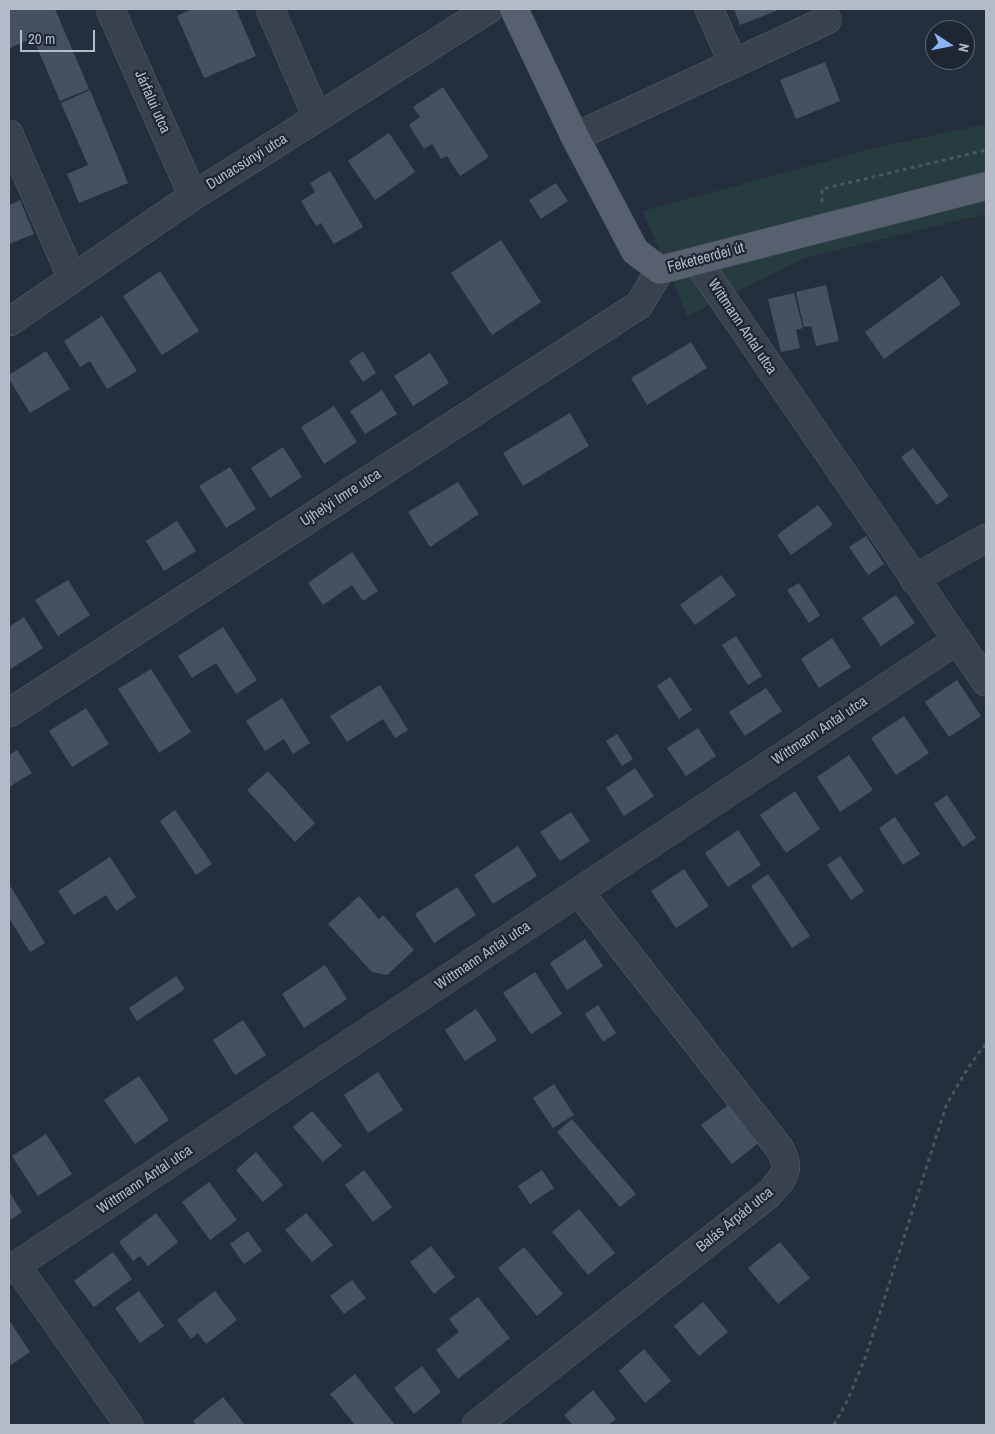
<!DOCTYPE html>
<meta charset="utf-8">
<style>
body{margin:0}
#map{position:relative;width:995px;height:1434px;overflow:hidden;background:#242f3e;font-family:"Archivo Narrow",sans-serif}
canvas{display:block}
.frame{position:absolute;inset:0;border:10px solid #b4bcc9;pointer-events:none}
.north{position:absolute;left:925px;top:20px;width:50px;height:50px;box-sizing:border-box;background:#1d2633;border:1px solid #59626f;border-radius:50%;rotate:101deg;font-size:14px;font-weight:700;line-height:20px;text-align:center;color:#b4bcc9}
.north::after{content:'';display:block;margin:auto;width:18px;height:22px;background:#8ab4f8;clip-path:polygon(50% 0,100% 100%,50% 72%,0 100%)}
.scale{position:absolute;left:20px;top:30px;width:75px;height:22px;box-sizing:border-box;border:2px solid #b4bcc9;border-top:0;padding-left:6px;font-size:15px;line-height:18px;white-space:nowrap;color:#b4bcc9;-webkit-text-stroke:4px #1d2633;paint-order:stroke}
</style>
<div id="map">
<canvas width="995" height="1434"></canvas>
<div class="frame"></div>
<div class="north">N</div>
<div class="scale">20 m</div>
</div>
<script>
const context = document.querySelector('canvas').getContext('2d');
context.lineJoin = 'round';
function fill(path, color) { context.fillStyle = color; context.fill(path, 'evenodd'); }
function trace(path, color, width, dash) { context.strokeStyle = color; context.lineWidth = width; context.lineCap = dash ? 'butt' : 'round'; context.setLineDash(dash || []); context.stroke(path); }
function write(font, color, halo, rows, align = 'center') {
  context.font = font + ' "Archivo Narrow",sans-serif'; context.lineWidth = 4.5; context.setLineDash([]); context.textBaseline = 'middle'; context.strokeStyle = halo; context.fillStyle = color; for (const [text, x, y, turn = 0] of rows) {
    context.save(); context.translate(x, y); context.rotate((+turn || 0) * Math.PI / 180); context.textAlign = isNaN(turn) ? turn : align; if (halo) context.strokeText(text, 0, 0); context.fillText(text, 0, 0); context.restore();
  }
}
fill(new Path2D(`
 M 986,124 L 986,214 L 805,258 L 687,316 L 643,211 L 875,148 Z`), '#263c3f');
fill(new Path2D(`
 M 9,9 L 55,9 L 89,89 L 60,101 L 33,38 L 10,48 Z
 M 189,9 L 236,9 L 256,56 L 204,78 L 177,16 L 190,10 Z
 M 734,9 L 781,9 L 740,25 Z
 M 825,62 L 840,101 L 796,119 L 780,80 Z
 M 443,87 L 489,157 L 460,176 L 447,156 L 441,159 L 432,144 L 424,149 L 409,125 L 420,117 L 413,107 Z
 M 90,90 L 128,183 L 79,203 L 67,174 L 88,165 L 61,103 Z
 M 389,133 L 415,172 L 375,200 L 348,161 Z
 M 330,171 L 363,227 L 334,244 L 321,223 L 316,226 L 301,201 L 315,192 L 310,183 Z
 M 556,183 L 568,201 L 541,219 L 529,200 Z
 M 20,200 L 34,234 L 9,244 L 9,205 Z
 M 501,240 L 541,302 L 492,335 L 451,273 Z
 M 160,271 L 199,331 L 162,355 L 123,296 Z
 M 942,276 L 961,304 L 884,359 L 865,332 Z
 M 826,285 L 839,341 L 816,346 L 811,326 L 804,327 L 796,292 Z
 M 794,293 L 803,328 L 796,330 L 800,348 L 781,352 L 768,299 Z
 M 102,316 L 137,371 L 107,389 L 90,361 L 80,367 L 64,341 Z
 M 691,342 L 707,368 L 647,405 L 631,378 Z
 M 46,351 L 70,389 L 30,413 L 9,379 L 9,375 Z
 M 363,351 L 376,373 L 363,382 L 349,361 Z
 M 430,353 L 449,383 L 413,406 L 394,376 Z
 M 382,390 L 397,414 L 365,434 L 350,411 Z
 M 334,406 L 357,442 L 324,464 L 301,427 Z
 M 570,413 L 589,446 L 523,486 L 503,453 Z
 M 283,447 L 302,477 L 270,498 L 251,468 Z
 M 913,448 L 949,496 L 937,505 L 901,457 Z
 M 230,467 L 256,509 L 226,528 L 199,486 Z
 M 458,482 L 479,514 L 430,547 L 408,512 Z
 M 818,505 L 833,525 L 791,555 L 777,535 Z
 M 177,521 L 196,551 L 164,571 L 146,541 Z
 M 866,536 L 884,564 L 868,575 L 849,547 Z
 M 352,552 L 378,591 L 363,601 L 352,585 L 323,605 L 308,583 Z
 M 721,575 L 736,595 L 695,625 L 680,605 Z
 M 68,580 L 90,615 L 58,636 L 35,600 Z
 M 799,583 L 820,615 L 809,623 L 787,590 Z
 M 896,595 L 915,623 L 881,646 L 862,618 Z
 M 24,617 L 43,648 L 9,670 L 9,627 Z
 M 223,627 L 257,680 L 236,694 L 216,663 L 192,678 L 178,656 Z
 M 736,636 L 762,676 L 748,685 L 722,645 Z
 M 832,638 L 851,667 L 819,688 L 801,659 Z
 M 151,669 L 191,732 L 159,753 L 118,689 Z
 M 670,677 L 692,710 L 679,719 L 657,686 Z
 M 957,680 L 981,716 L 949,737 L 925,702 Z
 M 380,685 L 408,730 L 395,738 L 383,719 L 347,742 L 330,716 Z
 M 766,688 L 782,711 L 745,736 L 729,712 Z
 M 282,698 L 310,743 L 293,754 L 284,739 L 265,751 L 246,721 Z
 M 86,708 L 109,744 L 72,767 L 49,731 Z
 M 904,716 L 929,753 L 896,775 L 871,738 Z
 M 698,728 L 716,756 L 686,776 L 667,748 Z
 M 617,734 L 633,759 L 622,766 L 606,741 Z
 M 17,750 L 32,773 L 9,787 L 9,755 Z
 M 849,755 L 873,790 L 840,812 L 817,777 Z
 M 635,768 L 654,796 L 624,816 L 606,788 Z
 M 268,771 L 315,823 L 295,842 L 247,790 Z
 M 795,791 L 820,829 L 786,853 L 760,815 Z
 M 947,795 L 976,838 L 963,847 L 934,804 Z
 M 175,810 L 212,864 L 196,875 L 160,821 Z
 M 571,812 L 590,841 L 560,861 L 540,832 Z
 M 895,817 L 920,854 L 903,865 L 879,828 Z
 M 738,830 L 761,865 L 728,887 L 705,853 Z
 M 518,846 L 537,876 L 493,904 L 474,875 Z
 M 840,856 L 864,891 L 851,900 L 827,865 Z
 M 110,857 L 136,897 L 116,911 L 106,895 L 74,915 L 58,891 Z
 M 684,869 L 709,906 L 676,928 L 651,891 Z
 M 768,874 L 810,936 L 792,948 L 751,886 Z
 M 9,884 L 45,943 L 30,952 L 9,918 Z
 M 457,887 L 476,915 L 434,943 L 415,914 Z
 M 359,896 L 379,919 L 383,915 L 414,950 L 387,975 L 372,972 L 328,924 Z
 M 585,939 L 603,966 L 567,990 L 550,963 Z
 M 325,965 L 347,999 L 304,1028 L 282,994 Z
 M 535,972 L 562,1014 L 531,1034 L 503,993 Z
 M 176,976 L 185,989 L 137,1021 L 129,1008 Z
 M 598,1005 L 616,1033 L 603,1042 L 585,1014 Z
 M 476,1009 L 497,1040 L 465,1061 L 445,1030 Z
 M 243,1020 L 266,1055 L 235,1075 L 213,1040 Z
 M 378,1072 L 403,1110 L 368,1133 L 344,1095 Z
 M 139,1076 L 169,1120 L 135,1144 L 104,1100 Z
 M 554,1084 L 574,1115 L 553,1128 L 533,1098 Z
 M 731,1103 L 761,1141 L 732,1164 L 701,1125 Z
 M 312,1111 L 342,1146 L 323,1162 L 293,1127 Z
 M 572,1119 L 636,1194 L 620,1207 L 557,1132 Z
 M 46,1134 L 72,1174 L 38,1196 L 12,1156 Z
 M 256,1152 L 283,1185 L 263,1202 L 236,1170 Z
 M 364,1170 L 392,1207 L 373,1222 L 345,1185 Z
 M 542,1170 L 554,1188 L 530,1204 L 518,1186 Z
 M 209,1182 L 237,1220 L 210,1240 L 182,1202 Z
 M 9,1192 L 22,1212 L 9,1221 Z
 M 579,1209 L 615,1253 L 588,1275 L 552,1232 Z
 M 156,1213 L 178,1242 L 148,1266 L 140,1256 L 133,1261 L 119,1242 Z
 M 306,1213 L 333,1245 L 312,1262 L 285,1230 Z
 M 248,1231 L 262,1251 L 244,1264 L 230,1244 Z
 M 780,1242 L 810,1278 L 778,1304 L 748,1268 Z
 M 431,1246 L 455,1277 L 434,1294 L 410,1262 Z
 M 524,1247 L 563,1294 L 537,1316 L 498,1268 Z
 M 113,1252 L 132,1279 L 94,1307 L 74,1281 Z
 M 352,1280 L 366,1298 L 344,1314 L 330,1296 Z
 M 139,1291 L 164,1326 L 140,1343 L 115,1308 Z
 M 215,1291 L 237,1320 L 206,1344 L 198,1333 L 191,1339 L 177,1320 Z
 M 478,1297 L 510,1338 L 458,1379 L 436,1350 L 459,1332 L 449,1319 Z
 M 703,1302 L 728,1332 L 699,1356 L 674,1326 Z
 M 11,1323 L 30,1352 L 9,1366 L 9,1325 Z
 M 644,1349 L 671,1381 L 645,1403 L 619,1371 Z
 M 422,1366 L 441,1392 L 414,1414 L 394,1388 Z
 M 355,1374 L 395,1425 L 355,1425 L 330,1394 Z
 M 593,1390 L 616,1419 L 608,1425 L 573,1425 L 564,1415 Z
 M 223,1397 L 245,1425 L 196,1425 L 193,1421 Z`), '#455162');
const minor = new Path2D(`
 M 110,9 L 193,196
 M 270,9 L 317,117
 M 709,9 L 733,63
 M 9,134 L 72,278
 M 575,137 L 827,20
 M 697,261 L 986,682
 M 9,322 L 193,196 L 489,9
 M 914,579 L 986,538
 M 9,713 L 639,305 L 660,270
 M 16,1265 L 129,1425
 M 9,1270 L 956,641
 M 476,1425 L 769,1194 C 783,1178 792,1171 780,1149 L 579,892`);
const major = new Path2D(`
 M 514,9 L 575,137 L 635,251 L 660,270 L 986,186`);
trace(minor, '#565f6c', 29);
trace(major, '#414a57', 29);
trace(new Path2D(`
 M 822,202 L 822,189 L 986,150
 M 834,1425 L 847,1401 L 866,1356 L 946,1106 C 958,1084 970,1063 986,1044`), '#44595c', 3, [4, 4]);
trace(minor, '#38414e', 28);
trace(major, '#56606e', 28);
write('15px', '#b4bcc9', '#1d2633', [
 ["Járfalui utca",152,102,66],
 ["Dunacsúnyi utca",247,162,-32],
 ["Feketeerdei út",706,258,-15],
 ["Wittmann Antal utca",742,327,56],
 ["Ujhelyi Imre utca",341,498,-33],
 ["Wittmann Antal utca",820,731,-34],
 ["Wittmann Antal utca",483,956,-34],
 ["Wittmann Antal utca",145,1180,-34],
 ["Balás Árpád utca",735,1220,-39]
]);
</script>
